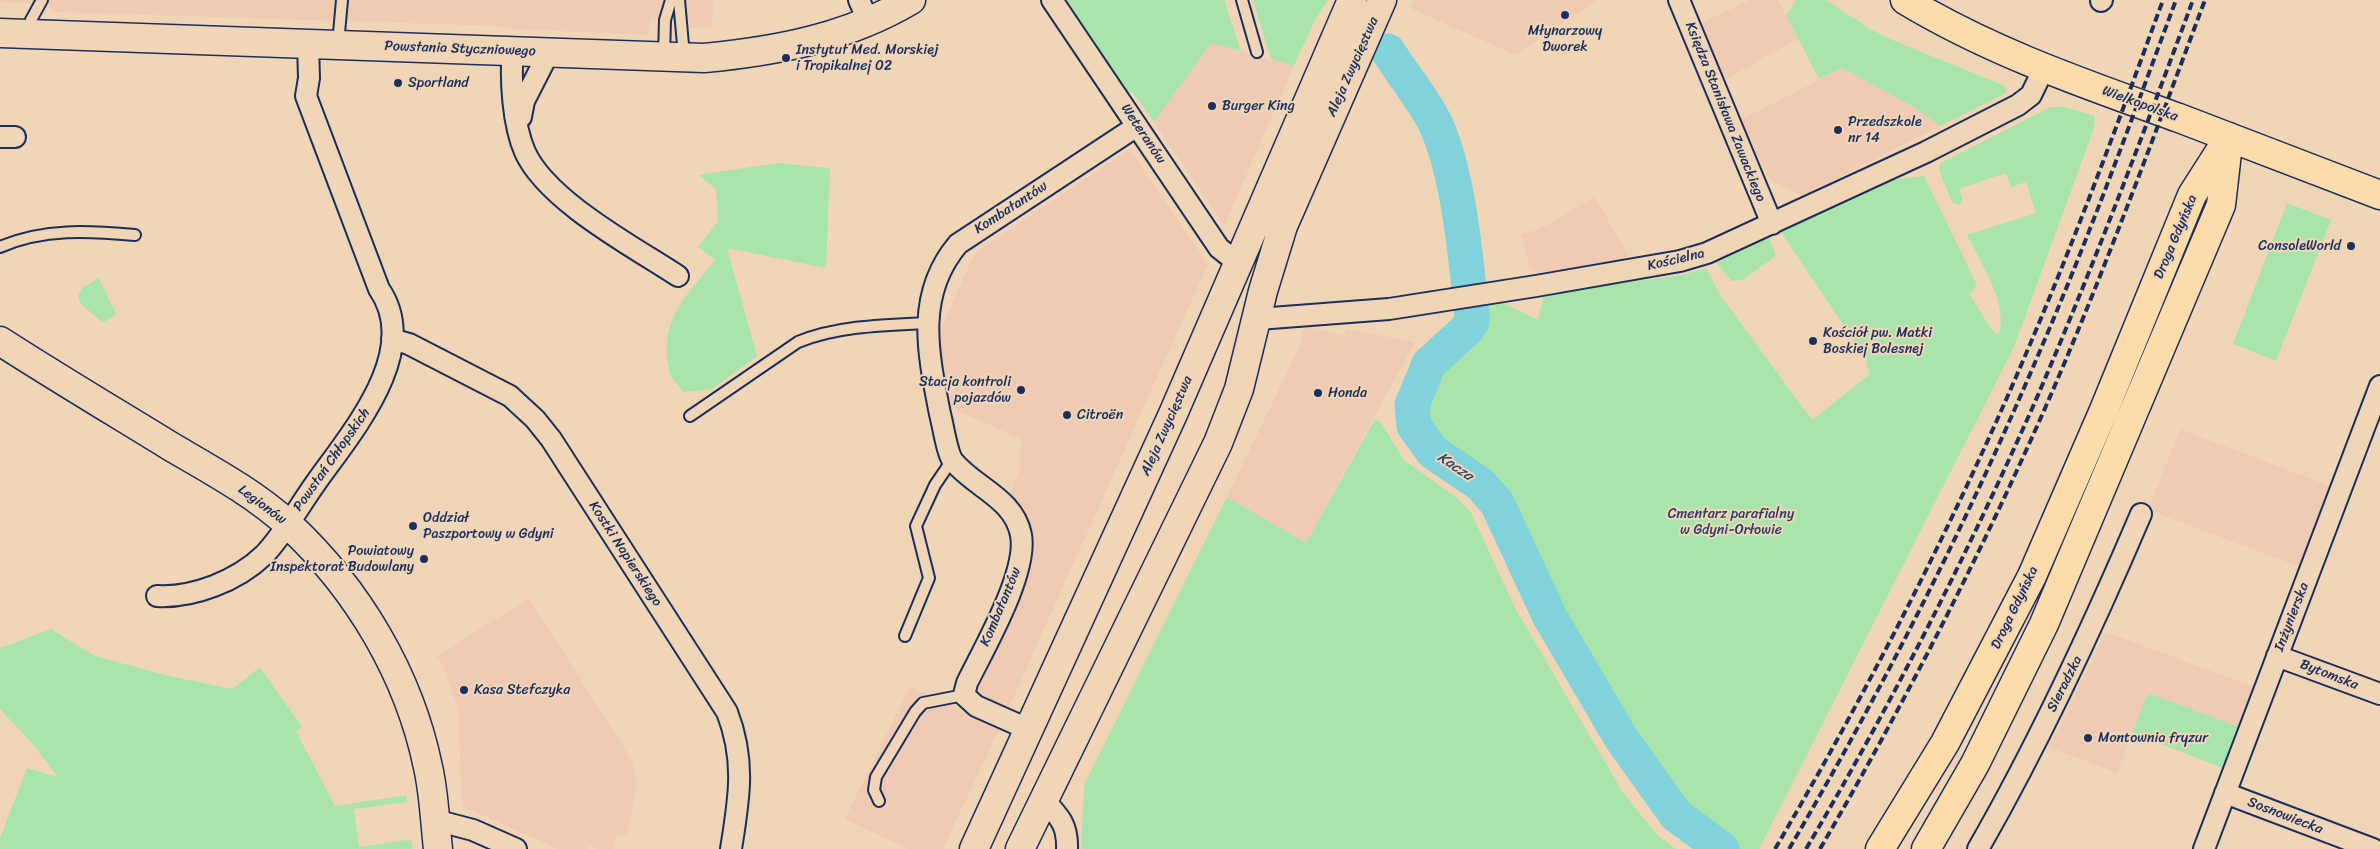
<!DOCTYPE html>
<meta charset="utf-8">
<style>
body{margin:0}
canvas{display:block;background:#f0d6b7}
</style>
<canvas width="2380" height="849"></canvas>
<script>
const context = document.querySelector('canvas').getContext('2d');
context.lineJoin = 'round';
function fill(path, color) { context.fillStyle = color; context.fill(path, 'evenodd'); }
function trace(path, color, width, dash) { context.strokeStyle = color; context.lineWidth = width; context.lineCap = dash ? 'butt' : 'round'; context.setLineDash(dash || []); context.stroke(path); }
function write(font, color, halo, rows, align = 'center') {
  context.font = font + ' Sriracha,sans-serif'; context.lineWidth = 4; context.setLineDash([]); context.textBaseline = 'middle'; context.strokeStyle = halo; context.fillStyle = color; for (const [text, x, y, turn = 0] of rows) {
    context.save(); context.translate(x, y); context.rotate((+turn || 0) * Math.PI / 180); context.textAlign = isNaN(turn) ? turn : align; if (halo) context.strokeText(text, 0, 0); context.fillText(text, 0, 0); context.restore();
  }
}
fill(new Path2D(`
 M 0,0 L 714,0 L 711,29 L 689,28 L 689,23 L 651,18 L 647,35 L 513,29 L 497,26 L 53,12 L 48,4 L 0,2 Z
 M 1416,0 L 1597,0 L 1515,55 L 1410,8 Z
 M 1750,0 L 1778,0 L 1798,39 L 1723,81 L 1697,25 Z
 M 1211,43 L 1294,66 L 1224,226 L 1154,122 Z
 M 1842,68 L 1914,107 L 1940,126 L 1802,196 L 1770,180 L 1741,120 Z
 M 1129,149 L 1208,264 L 1009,707 L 1000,707 L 985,699 L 978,693 L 977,685 L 1029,571 L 1031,547 L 1009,496 L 1020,469 L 1021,439 L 951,408 L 937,337 L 975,253 Z
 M 1595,197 L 1632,262 L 1541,275 L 1530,268 L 1521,234 L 1540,229 Z
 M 1304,326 L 1343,335 L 1347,329 L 1415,342 L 1306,543 L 1227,497 L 1300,345 Z
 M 2180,429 L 2330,486 L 2300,567 L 2148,510 Z
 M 529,598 L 633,762 L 637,784 L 627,836 L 617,835 L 613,849 L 599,849 L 588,845 L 586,849 L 558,849 L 462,806 L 458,710 L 442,664 L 437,656 Z
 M 2106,632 L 2254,687 L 2239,727 L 2148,693 L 2117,773 L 2049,747 Z
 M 910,686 L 999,729 L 943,849 L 908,849 L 845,819 Z`), '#efcbb4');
fill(new Path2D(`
 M 1066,0 L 1224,0 L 1241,51 L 1211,43 L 1154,122 L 1132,91 L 1129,93 Z
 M 1253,0 L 1328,0 L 1314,22 L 1294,66 L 1271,59 Z
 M 1796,0 L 1826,0 L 1872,30 L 1897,42 L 2003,85 L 2006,88 L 2006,93 L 1940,126 L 1914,107 L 1842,68 L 1819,79 L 1786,15 Z
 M 2051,107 L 2065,107 L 2095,116 L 2094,128 L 2014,347 L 1759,849 L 1733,849 L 1673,807 L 1556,609 L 1502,501 L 1488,482 L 1469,470 L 1418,426 C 1413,397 1428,367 1450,348 C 1460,340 1474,336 1478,323 C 1479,317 1476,309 1476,303 L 1497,300 L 1538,320 L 1544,294 L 1682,275 L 1706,268 L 1720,295 L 1812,420 L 1870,374 L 1866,364 L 1867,360 L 1780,231 L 1883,181 L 1924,176 L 1977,285 L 1970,295 L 1991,329 L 1999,335 C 2008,302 1981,264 1967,235 L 2036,213 L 2026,182 L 2011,187 L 2006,173 L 1959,189 L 1963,202 L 1958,205 L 1952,202 L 1940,173 L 1939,164 Z
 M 777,163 L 830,168 L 826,268 L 727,248 L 757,356 L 712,389 L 683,392 C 679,386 670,377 669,370 C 658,320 687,295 715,260 L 698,247 L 718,221 L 716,189 L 698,175 Z
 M 2287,203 L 2331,220 L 2276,361 L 2233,344 Z
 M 1769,237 L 1776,256 L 1742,280 L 1732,281 L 1716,263 Z
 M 99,278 L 116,314 L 103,323 L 80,303 L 78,295 L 82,288 Z
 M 1375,419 L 1382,424 L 1404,460 L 1457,498 L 1471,512 L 1515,608 L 1622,791 L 1656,834 L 1676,849 L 1081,849 L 1084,785 L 1227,497 L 1306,543 Z
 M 51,629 L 95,656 L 165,675 L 232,689 L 260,667 L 302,727 L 296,731 L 335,806 L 407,795 L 407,802 L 354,809 L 359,847 L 406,840 L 412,841 L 412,849 L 0,849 L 0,838 L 27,768 L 58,777 L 32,743 L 0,709 L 0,648 Z
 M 2148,693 L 2239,727 L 2223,768 L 2132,733 Z`), '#a9e5aa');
trace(new Path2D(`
 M 1388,51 C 1402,74 1425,101 1436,125 C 1459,175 1466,260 1472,316 L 1472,322 L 1468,328 L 1429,364 L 1412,405 L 1414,426 L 1433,452 L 1480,484 L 1497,503 L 1550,617 L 1621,738 L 1676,815 L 1722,849`), '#81d2db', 35);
const lane = new Path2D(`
 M 679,0 L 684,56
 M 1242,0 L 1257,52
 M 28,32 L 31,20 L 42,0
 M 338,44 L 342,0
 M 664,56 L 665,20 L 671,0
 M 0,247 C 44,228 89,231 135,235
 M 690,416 L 798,342 C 837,326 884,325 927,323
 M 905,636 L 929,578 L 916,526 L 935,485 L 952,460
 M 879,801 L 874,790 L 876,777 L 915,712 L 923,703 L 964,695`);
const street = new Path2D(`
 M 859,0 L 869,23
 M 1052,0 L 1219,248 L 1238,263
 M 1679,0 L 1772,224
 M 2101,1 L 2102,0
 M 513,50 C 510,79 513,125 525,152 C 547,201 634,247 678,276
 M 521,117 L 524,101 L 549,52
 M 0,137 L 15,137
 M 1258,319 L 1389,309 L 1536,286 L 1680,261 L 1707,253 L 1926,152 L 2018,105 L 2031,95 L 2044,68
 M 392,339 L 409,344 L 510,396 L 535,419 L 551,439 L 727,712 C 746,761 739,799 731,849
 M 157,596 C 193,598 237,581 264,555 C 284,534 298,508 315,484 C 350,434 423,352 379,289 L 306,96 L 309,78 L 308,44
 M 2277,656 L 2380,694
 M 1030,730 L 976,706 L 964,695 L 967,683 C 984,648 1028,573 1021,535 C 1014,498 975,488 953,461 C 947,453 943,425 940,414 C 928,353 915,295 958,244 L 1137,126
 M 2225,793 L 2373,849
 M 1044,800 C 1059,816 1068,825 1067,849
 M 435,820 L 473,830 L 516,849
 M 1978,849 C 2040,741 2092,629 2141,514
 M 2204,849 L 2380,386`);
const secondary = new Path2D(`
 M 0,33 L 704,58 C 777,51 847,38 911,0
 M 0,341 C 56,377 113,411 170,446 C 211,470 254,493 289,525 C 358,589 409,675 428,767 C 434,793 435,822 438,849
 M 974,849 L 1173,414 L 1352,0
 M 1020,849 L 1218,443 L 1239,389 L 1263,291 L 1283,226 L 1382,0`);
const primary = new Path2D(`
 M 1905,0 C 1991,52 2085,84 2179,118 C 2246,143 2313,169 2380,195
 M 1880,849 L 1945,743 L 2032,576 L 2104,410 L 2192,195 L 2229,137
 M 1926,849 L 1975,764 L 2044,624 L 2221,205 L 2228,144`);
trace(lane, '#1b2f5e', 14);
trace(street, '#1b2f5e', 24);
trace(secondary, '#1b2f5e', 31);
trace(primary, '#1b2f5e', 31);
trace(lane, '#f0d6b7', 10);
trace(street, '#f0d6b7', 20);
trace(secondary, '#f0d6b7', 28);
trace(primary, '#fddcac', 28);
trace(new Path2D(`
 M 1775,849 C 1871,685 1957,517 2031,342 C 2079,229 2121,115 2163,0
 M 1789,849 C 1884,687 1969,519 2042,346 C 2091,232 2133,116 2176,0
 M 1806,849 C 1891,705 1967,555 2035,402 C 2092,270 2143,135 2193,0
 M 1820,849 C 1903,706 1979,558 2046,406 C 2104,273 2154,136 2205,0`), '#1b2f5e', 4, [8, 4]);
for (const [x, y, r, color] of [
 [1565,15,5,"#1b2f5e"],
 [786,58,5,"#1b2f5e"],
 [398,83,5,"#1b2f5e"],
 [1212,106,5,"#1b2f5e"],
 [1838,130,5,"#1b2f5e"],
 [2351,246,5,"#1b2f5e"],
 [1813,341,5,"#1b2f5e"],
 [1021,390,5,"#1b2f5e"],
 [1318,393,5,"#1b2f5e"],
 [1067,415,5,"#1b2f5e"],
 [413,526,5,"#1b2f5e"],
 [424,559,5,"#1b2f5e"],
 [464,690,5,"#1b2f5e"],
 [2088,738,5,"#1b2f5e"]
]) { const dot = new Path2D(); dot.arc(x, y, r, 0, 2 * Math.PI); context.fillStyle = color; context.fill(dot); trace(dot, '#f0d6b7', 2); }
write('14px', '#1b2f5e', '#f0d6b7', [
 ["Młynarzowy",1565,31,"center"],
 ["Dworek",1565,47,"center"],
 ["Instytut Med. Morskiej",796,50],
 ["i Tropikalnej 02",796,66],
 ["Sportland",408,83],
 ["Burger King",1222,106],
 ["Przedszkole",1848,122],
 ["nr 14",1848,138],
 ["ConsoleWorld",2341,246,"right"],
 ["Kościół pw. Matki",1823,333],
 ["Boskiej Bolesnej",1823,349],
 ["Stacja kontroli",1011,382,"right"],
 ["pojazdów",1011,398,"right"],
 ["Honda",1328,393],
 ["Citroën",1077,415],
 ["Oddział",423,518],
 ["Paszportowy w Gdyni",423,534],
 ["Powiatowy",414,551,"right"],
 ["Inspektorat Budowlany",414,567,"right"],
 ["Kasa Stefczyka",474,690],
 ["Montownia fryzur",2098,738]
], 'left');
write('14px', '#1b2f5e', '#f0d6b7', [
 ["Powstania Styczniowego",460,49,2],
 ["Aleja Zwycięstwa",1353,67,-66],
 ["Wielkopolska",2140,104,20],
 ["Księdza Stanisława Zawackiego",1725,112,68],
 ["Weteranów",1143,134,56],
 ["Kombatantów",1011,208,-33],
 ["Droga Gdyńska",2176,237,-67],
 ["Kościelna",1676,260,-13],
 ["Aleja Zwycięstwa",1167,426,-66],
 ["Powstań Chłopskich",332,460,-55],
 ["Legionów",262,505,37],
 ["Kostki Napierskiego",625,554,57],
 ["Kombatantów",1001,607,-67],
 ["Droga Gdyńska",2015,608,-64],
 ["Inżynierska",2292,617,-69],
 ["Bytomska",2329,675,21],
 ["Sieradzka",2065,684,-63],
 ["Sosnowiecka",2285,816,21]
]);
write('14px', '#294166', '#f0d6b7', [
 ["Cmentarz parafialny",1731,514],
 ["w Gdyni-Orłowie",1731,530]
]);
write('italic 15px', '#2a4771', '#f0d6b7', [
 ["Kacza",1455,467,34]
]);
</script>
